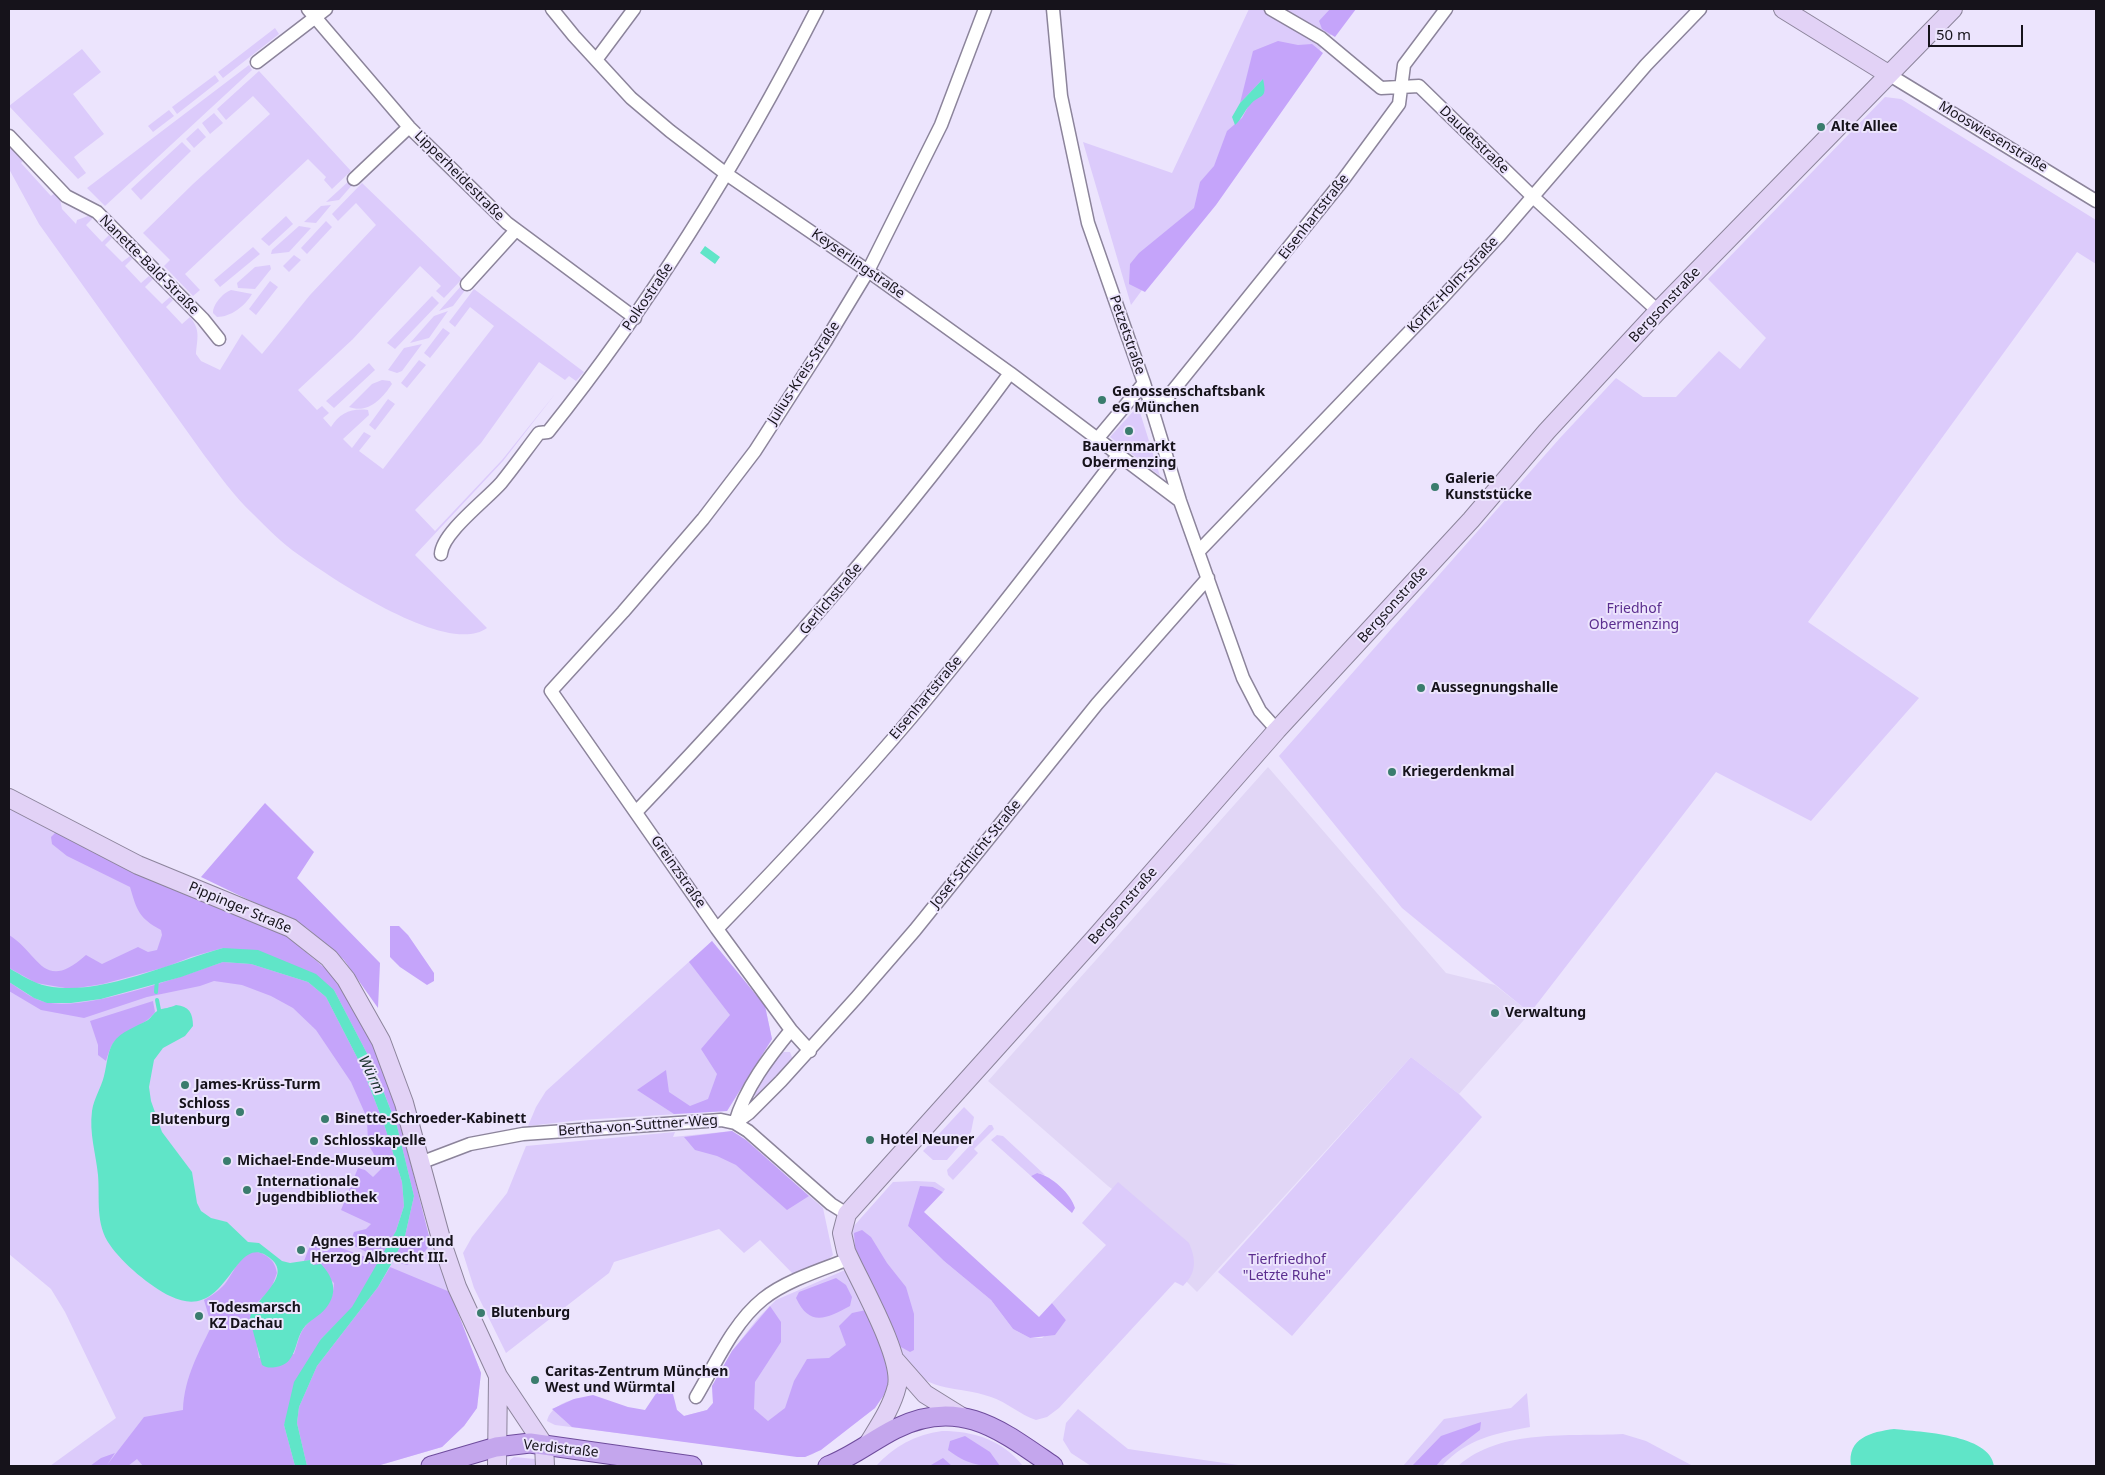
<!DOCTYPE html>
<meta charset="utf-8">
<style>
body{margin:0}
#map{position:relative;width:2105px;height:1475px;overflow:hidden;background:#ece4fd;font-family:"Noto Sans",sans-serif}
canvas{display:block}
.frame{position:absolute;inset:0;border:10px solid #16131b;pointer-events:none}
.scale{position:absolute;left:1928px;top:25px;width:95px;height:22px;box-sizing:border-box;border:2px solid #16131b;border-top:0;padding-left:6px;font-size:15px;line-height:18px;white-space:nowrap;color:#16131b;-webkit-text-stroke:4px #ece4fd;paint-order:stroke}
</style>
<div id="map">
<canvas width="2105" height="1475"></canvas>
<div class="frame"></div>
<div class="scale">50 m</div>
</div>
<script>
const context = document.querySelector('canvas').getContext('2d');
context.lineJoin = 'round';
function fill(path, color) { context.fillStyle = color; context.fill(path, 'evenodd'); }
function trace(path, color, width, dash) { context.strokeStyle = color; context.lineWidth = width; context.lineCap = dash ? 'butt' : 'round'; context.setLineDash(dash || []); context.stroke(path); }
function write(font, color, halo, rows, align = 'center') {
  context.font = font + ' "Noto Sans",sans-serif'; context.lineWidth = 4; context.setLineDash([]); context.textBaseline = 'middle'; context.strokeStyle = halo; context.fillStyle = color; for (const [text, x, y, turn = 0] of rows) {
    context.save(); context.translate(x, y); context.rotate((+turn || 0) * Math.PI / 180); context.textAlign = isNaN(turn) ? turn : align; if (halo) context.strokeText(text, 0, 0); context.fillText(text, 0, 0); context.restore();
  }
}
fill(new Path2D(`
 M 1268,767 L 1446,973 L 1495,985 L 1530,1013 L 1459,1094 L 1411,1057 L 1197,1292 L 1187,1282 L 1187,1243 L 1108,1186 L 988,1081 Z`), '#e1d6f6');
fill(new Path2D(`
 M 1249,9 L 1350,9 L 1131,305 L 1083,142 L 1172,173 Z
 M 275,28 L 279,34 L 223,78 L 218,72 Z
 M 82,49 L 101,72 L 73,94 L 104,134 L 74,157 L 86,173 L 78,179 L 9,106 Z
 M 249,65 L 252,70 L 105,206 L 87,188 Z
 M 259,71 L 351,171 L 332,189 L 324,180 L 326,177 L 308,159 L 185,274 L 200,290 L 193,296 L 164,266 L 170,260 L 143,233 L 193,184 L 270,114 L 253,96 L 226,120 L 217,109 Z
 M 215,75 L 219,81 L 177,114 L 172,107 Z
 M 1885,97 L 1901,99 L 2096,220 L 2096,264 L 2077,252 L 1808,622 L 1919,698 L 1811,821 L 1716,772 L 1530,1013 L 1402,908 L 1279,756 L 1560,438 L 1616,378 L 1643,397 L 1676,397 L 1719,351 L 1740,369 L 1766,338 L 1708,279 Z
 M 169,110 L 174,116 L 153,132 L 148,126 Z
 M 214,113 L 223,123 L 210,134 L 202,123 Z
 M 198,128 L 206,137 L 194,148 L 186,139 Z
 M 182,142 L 191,151 L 141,200 L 131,189 Z
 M 9,146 L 24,160 L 21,163 L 51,196 L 55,193 L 60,199 L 62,209 L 76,224 L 77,220 L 88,216 L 93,218 L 86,225 L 102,242 L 109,235 L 112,238 L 105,245 L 122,262 L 130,256 L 132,259 L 125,266 L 141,283 L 149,276 L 153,279 L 145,287 L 162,304 L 170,297 L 173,300 L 166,307 L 182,324 L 190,317 C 201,330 197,339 196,354 L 201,361 L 220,370 L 242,334 L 262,354 L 310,295 L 376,225 L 356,203 L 338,221 L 332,214 L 362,183 L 462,279 L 444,298 L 436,291 L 441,286 L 420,266 L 353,339 L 298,390 L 317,410 L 322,406 L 329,413 L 323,418 L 331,427 C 340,413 351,408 368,410 L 369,415 L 343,439 L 352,448 L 364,432 L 371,436 L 359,451 L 383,469 L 494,326 L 470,307 L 455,327 L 449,322 L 474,289 L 584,372 L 576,381 L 569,376 L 565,380 L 539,362 L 481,443 L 415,510 L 435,531 L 502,460 L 555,394 L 503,461 L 415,555 L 487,628 C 448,657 333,579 299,555 C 283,544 267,528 253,514 C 234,496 220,476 204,455 L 39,224 L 9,169 Z
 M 350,180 L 353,184 L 339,200 L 326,202 Z
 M 331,205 L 316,223 L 304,222 L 321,206 Z
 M 286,216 L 293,224 L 269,246 L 261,239 Z
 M 326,221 L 332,227 L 307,254 L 301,248 Z
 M 299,226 L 311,228 L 289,252 L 271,254 L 272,250 Z
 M 253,247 L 260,254 L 220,287 L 214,280 Z
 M 294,255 L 301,260 L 289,272 L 283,266 Z
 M 270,265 L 271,269 L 255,289 L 238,288 L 237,283 L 255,267 Z
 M 270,281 L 278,287 L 256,315 L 249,309 Z
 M 461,286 L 464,286 L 466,289 L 453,306 L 439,311 Z
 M 231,290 L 252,294 C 245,306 231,317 217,317 L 213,313 C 213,304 223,293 231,290 Z
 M 432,296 L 439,303 L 395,349 L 387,343 Z
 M 448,311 L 429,338 L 410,343 L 434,316 Z
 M 443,328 L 450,333 L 430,358 L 424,353 Z
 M 422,344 L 402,371 L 397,373 L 388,370 L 404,348 Z
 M 419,360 L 426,365 L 407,388 L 401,383 Z
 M 369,363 L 375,370 L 334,408 L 326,401 Z
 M 382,380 L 390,381 L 392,384 C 382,399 368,414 349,407 L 372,384 Z
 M 388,399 L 395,404 L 375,430 L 369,425 Z
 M 1138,406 L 1160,476 L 1110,437 Z
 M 9,806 L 124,868 L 316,960 L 343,988 L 408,1153 L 431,1244 L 481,1373 L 477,1408 L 464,1426 L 442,1447 L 377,1466 L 50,1466 L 116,1418 L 65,1312 L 51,1289 L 9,1254 Z
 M 712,941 L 765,1006 L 772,1039 L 727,1111 L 581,1120 L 528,1126 L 536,1107 L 546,1091 Z
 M 778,1052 L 790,1052 L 793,1060 L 757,1097 L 751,1093 Z
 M 1411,1057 L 1459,1094 L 1482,1117 L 1292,1336 L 1218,1272 Z
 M 964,1107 L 974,1117 L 971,1132 L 947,1160 L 933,1160 L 923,1151 Z
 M 989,1125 L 992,1125 L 994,1129 L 974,1149 L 978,1153 L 953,1180 L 948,1175 L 947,1170 Z
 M 732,1131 L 746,1140 L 823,1208 L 833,1255 L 827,1261 L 793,1274 L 760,1240 L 744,1253 L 719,1229 L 614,1262 L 609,1273 L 506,1353 L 474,1288 L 463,1253 L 472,1237 L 507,1193 L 526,1146 L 675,1132 L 673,1137 Z
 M 997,1135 L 1003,1136 L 1045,1175 L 1037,1173 L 1031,1176 L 991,1140 Z
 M 915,1181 L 935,1182 L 945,1189 L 943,1192 L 933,1187 L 908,1226 L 944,1261 L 991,1300 L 1013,1329 L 1030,1338 L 1042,1338 L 1066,1320 L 1052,1303 L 1106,1245 L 1082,1223 L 1118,1182 L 1189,1243 C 1196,1259 1197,1273 1183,1286 L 1175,1282 L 1059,1408 L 1047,1417 L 1036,1420 C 1020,1415 1007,1402 991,1397 C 956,1385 933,1394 905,1364 C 892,1334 849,1256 852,1228 L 893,1182 Z
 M 845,1270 L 849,1272 L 887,1357 L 887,1389 L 875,1408 L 813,1454 L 805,1457 L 555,1425 L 547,1421 C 550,1407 566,1401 579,1398 L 627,1422 L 677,1410 L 684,1416 L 707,1410 L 713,1403 L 712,1386 L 732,1351 L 758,1318 L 776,1300 Z
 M 1527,1393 L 1530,1427 C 1494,1434 1468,1438 1442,1466 L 1403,1466 L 1444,1419 L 1511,1408 Z
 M 1078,1409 L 1128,1449 L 1245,1466 L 1091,1466 L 1071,1453 L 1063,1440 L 1066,1423 Z
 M 942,1431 C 974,1431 1002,1440 1023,1466 L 876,1466 C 894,1446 915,1435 942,1431 Z
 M 1623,1434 L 1646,1441 L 1693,1466 L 1458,1466 C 1501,1428 1569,1437 1623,1434 Z
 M 514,1457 L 535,1459 L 538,1466 L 508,1466 L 510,1460 Z`), '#dccbfb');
fill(new Path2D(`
 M 1330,9 L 1356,9 L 1335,37 L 1322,29 L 1319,21 Z
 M 1278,41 L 1298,45 L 1312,44 L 1323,53 L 1216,205 L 1145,292 L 1129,284 L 1130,264 L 1139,253 L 1194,208 L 1200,182 L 1214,166 L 1227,131 L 1242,118 L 1263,79 L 1240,103 L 1253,51 Z
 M 265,803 L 314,852 L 297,878 L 380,963 L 378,1008 L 344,960 L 307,928 L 201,877 Z
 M 56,832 L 124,868 L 283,933 L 332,974 L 342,987 L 369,1033 L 391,1087 L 431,1244 L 420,1257 L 407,1265 L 393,1261 L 405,1236 L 414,1196 L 397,1126 L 373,1065 L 334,990 L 223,948 L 191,957 L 166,967 L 103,984 L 71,989 L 36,983 L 9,968 L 9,935 C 39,953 43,994 86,955 L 102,964 L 138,947 L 148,952 L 157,950 L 162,935 L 161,930 C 139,918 137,911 130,887 L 67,856 L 52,844 L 51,837 Z
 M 390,926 L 399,926 L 408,935 L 434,973 L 434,981 L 427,985 L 400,967 L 390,957 Z
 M 712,941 L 765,1006 L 772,1039 L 727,1111 L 674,1114 L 637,1090 L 666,1070 L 669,1092 L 690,1106 L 708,1099 L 717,1074 L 701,1049 L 730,1015 L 689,962 Z
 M 223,962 L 251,964 L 308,982 L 326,997 L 361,1065 L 384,1124 L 402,1182 L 404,1206 L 396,1231 L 381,1259 L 342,1240 L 352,1238 L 354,1232 L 366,1229 L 371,1224 L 341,1210 L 358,1168 L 365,1170 L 373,1177 L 382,1168 L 368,1144 L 367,1118 L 351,1082 L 316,1030 L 293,1008 L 271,996 L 242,985 L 214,981 L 200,986 L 147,997 L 84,1018 L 41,1010 L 9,991 L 9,982 C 20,989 32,999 45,1002 C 86,1012 182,976 223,962 Z
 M 153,1001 L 155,1012 C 146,1026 125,1029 114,1042 C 110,1047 108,1055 106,1061 L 98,1055 L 98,1045 L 90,1021 Z
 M 732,1131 L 746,1140 L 809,1196 L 787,1210 L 736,1165 L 717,1156 L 695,1150 L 684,1137 Z
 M 1037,1173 C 1052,1176 1071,1194 1075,1208 L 1072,1213 L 1031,1176 Z
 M 920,1186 L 933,1187 L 943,1192 L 924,1212 L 1039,1317 L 1052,1303 L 1066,1320 L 1055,1335 L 1030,1338 L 1013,1329 L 991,1300 L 944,1261 L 908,1226 Z
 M 862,1230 L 871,1237 L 887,1263 L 906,1287 L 914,1314 L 914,1350 L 910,1352 L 899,1346 L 855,1248 L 854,1233 Z
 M 317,1239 L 379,1262 L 352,1308 L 321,1339 L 284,1425 L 295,1466 L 143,1466 L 137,1459 L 128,1466 L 90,1466 L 101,1458 L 115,1453 L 107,1465 L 144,1417 L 183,1410 C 184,1377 200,1350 214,1321 L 209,1317 L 204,1300 C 211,1296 217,1292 223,1286 C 234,1275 243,1241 265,1255 C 273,1260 275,1264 277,1273 L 271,1289 L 256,1304 L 250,1320 L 255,1334 L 259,1358 L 294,1354 C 297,1346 299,1334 304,1328 C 318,1310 333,1309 334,1283 L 310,1260 L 304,1261 L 311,1243 Z
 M 390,1267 L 450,1292 L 481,1373 L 477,1408 L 464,1426 L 442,1447 L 377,1466 L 307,1466 L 297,1423 L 299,1407 L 317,1366 L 378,1287 Z
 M 836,1278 L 846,1285 L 852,1297 L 850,1306 C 827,1318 810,1328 796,1298 L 799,1292 Z
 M 770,1306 L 781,1322 L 781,1342 L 755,1382 L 754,1409 L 768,1421 L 785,1408 L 794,1381 L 807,1359 L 829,1358 L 846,1345 L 839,1326 L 852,1313 L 866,1310 L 887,1357 L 889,1381 L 884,1395 L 875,1408 L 821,1450 L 805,1457 L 797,1457 L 572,1427 L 552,1409 L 574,1399 L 593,1395 L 628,1407 L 645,1410 L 657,1392 L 673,1394 L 677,1410 L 684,1416 L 707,1410 L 713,1403 L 712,1386 L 732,1351 Z
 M 1481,1422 L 1480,1430 L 1442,1459 L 1436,1466 L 1412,1466 L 1441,1436 Z
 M 965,1436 L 990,1452 L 1000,1466 C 977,1466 967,1464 948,1450 L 950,1441 Z
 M 943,1458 L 952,1466 L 931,1465 Z`), '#c5a4fa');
fill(new Path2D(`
 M 1263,79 C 1268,101 1260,93 1250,105 C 1244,111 1242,119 1235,125 L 1232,117 L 1240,103 Z
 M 705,246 L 720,257 L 715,264 L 700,253 Z
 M 223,948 L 258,950 L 316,974 L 334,990 L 373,1065 L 397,1126 L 414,1196 L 405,1236 L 393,1261 L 378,1287 L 317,1366 L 299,1407 L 297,1423 L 307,1466 L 295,1466 L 284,1425 L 294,1382 L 321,1339 L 352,1307 L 396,1231 L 404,1206 L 402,1182 L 384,1124 L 361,1065 L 326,997 L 308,982 L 251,964 L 223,962 L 181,977 L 101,999 L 71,1003 L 47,1003 L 34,998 L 9,982 L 9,968 C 21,975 33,983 47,986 C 99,997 172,962 223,948 Z
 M 176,1005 C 189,1006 193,1013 193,1026 L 185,1036 L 163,1048 L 154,1060 L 149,1087 L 151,1101 L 162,1132 L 192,1172 L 197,1203 L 201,1211 L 211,1218 L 227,1222 L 248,1242 L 259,1243 L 282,1261 L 290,1263 L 310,1260 L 313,1265 L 321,1264 C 333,1277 339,1292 326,1308 C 320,1316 309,1320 303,1329 C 294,1342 297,1364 276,1367 C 270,1368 267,1368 262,1365 L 250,1320 C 250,1301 294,1278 271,1259 C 233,1226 230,1326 170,1296 C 151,1287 122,1263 110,1245 C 95,1224 100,1199 98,1175 C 96,1154 89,1133 92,1111 C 94,1098 101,1088 104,1076 C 107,1065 107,1053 113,1043 C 121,1031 136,1027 148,1020 C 152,1017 154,1012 159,1010 C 164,1008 170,1008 176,1005 Z
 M 1894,1429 C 1920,1432 1990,1434 1994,1466 L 1851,1466 C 1847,1438 1871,1432 1894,1429 Z`), '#60e5c8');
trace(new Path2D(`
 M 156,992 L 157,979
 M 157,1000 L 159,1010`), '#60e5c8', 4);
const street = new Path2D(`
 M 308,9 L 409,127 L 507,223 L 635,318
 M 552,9 L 574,36 L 631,98 L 670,131 L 725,173 L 868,271 L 1010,373 L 1180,501
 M 1053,9 L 1061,96 L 1088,223 L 1144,383 L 1180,501 L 1243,678 L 1260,711 L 1277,730
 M 1271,9 L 1321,38 L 1381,88 L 1419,86 L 1532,196 L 1658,311
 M 596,60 L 634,9
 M 257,62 L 326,9
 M 1888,74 L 2096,201
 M 9,136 L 66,196 L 97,212 L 203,319 L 219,339
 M 354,179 L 409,127
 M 467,284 L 516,230
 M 1151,407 L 1167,398 L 1343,180 L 1399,104 L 1404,65 L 1446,9
 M 1098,438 L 1144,383
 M 1198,552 L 1441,299 L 1498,237 L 1646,65 L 1700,9
 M 441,554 C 442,533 486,500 501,483 C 514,467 526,450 539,433 L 548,432 C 653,301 741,158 817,9
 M 636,812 C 769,673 896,529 1010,373
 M 717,929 C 783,861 848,792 910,719 C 982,633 1050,544 1119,454
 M 810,1051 L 791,1030 L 717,929 L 551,691 L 623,612 L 703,519 L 755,451 L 825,342 L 868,271 L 941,125 L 985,9
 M 735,1123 L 749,1113 L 781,1081 L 857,997 L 915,930 L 1097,704 L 1208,578
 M 735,1123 C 745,1088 769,1057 791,1030
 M 420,1163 L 470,1144 L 523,1134 L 721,1120 L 735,1123 L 748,1131 L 831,1204 L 847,1214
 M 696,1397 C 715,1365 733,1323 763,1299 C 785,1281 823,1269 849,1259`);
const secondary = new Path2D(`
 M 1783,9 L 1888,74
 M 9,798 L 138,865 L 291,928 L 329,958 L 346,979 L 381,1041 L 404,1103 L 443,1246 L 457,1287 L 498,1376 L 544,1445 L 545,1466
 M 896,1361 L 925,1394 L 962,1417
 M 868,1444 C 879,1426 892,1407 897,1386 C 903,1356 859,1281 846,1251 L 842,1233 L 847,1214 L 1094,939 L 1277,730 L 1471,520 L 1547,431 L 1658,311 L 1953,9
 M 497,1466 L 498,1376`);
const primary = new Path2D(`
 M 431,1466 L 496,1447 L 530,1443 L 692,1466
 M 828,1466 C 852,1457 873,1440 895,1429 C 960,1396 1002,1431 1053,1466`);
trace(street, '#8c849b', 15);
trace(secondary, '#8c849b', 20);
trace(primary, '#6e4c9c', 21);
trace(street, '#fff', 12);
trace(secondary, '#e2d2f6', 18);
trace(primary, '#c4a6ed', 19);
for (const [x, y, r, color] of [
 [1821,127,5,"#3a7c6d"],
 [1102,400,5,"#3a7c6d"],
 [1129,431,5,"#3a7c6d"],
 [1435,487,5,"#3a7c6d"],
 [1421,688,5,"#3a7c6d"],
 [1392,772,5,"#3a7c6d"],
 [1495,1013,5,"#3a7c6d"],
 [185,1085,5,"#3a7c6d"],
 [240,1112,5,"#3a7c6d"],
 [325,1119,5,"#3a7c6d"],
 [870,1140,5,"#3a7c6d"],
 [314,1141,5,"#3a7c6d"],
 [227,1161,5,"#3a7c6d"],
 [247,1190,5,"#3a7c6d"],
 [301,1250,5,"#3a7c6d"],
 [481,1313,5,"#3a7c6d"],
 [199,1316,5,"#3a7c6d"],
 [535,1380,5,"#3a7c6d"]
]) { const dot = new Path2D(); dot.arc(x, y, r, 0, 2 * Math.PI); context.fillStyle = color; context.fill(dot); trace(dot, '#ece4fd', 2); }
write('bold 14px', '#16131b', '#ece4fd', [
 ["Alte Allee",1831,127],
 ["Genossenschaftsbank",1112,392],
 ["eG München",1112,408],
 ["Bauernmarkt",1129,447,"center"],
 ["Obermenzing",1129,463,"center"],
 ["Galerie",1445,479],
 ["Kunststücke",1445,495],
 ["Aussegnungshalle",1431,688],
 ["Kriegerdenkmal",1402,772],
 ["Verwaltung",1505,1013],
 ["James-Krüss-Turm",195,1085],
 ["Schloss",230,1104,"right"],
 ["Blutenburg",230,1120,"right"],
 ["Binette-Schroeder-Kabinett",335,1119],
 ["Hotel Neuner",880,1140],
 ["Schlosskapelle",324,1141],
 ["Michael-Ende-Museum",237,1161],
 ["Internationale",257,1182],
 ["Jugendbibliothek",257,1198],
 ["Agnes Bernauer und",311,1242],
 ["Herzog Albrecht III.",311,1258],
 ["Todesmarsch",209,1308],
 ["KZ Dachau",209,1324],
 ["Blutenburg",491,1313],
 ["Caritas-Zentrum München",545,1372],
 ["West und Würmtal",545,1388]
], 'left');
write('14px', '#16131b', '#ece4fd', [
 ["Mooswiesenstraße",1993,137,31],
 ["Daudetstraße",1474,140,44],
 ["Lipperheidestraße",459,176,45],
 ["Eisenhartstraße",1314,217,-52],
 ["Keyserlingstraße",858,264,35],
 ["Nanette-Bald-Straße",149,265,45],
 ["Korfiz-Holm-Straße",1453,285,-47],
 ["Polkostraße",648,297,-56],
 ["Bergsonstraße",1665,305,-47],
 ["Petzetstraße",1127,335,71],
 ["Julius-Kreis-Straße",804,373,-57],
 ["Gerlichstraße",831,599,-50],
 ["Bergsonstraße",1393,605,-48],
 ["Eisenhartstraße",926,698,-50],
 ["Josef-Schlicht-Straße",976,854,-51],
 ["Greinzstraße",678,872,55],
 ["Bergsonstraße",1123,906,-49],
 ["Pippinger Straße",240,908,23],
 ["Bertha-von-Suttner-Weg",638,1126,-4],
 ["Verdistraße",561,1449,6]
]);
write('14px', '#5b2e8f', '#ece4fd', [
 ["Friedhof",1634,609],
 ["Obermenzing",1634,625],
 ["Tierfriedhof",1287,1260],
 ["\"Letzte Ruhe\"",1287,1276]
]);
write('italic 15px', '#19302a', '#ece4fd', [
 ["Würm",371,1075,64]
]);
</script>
